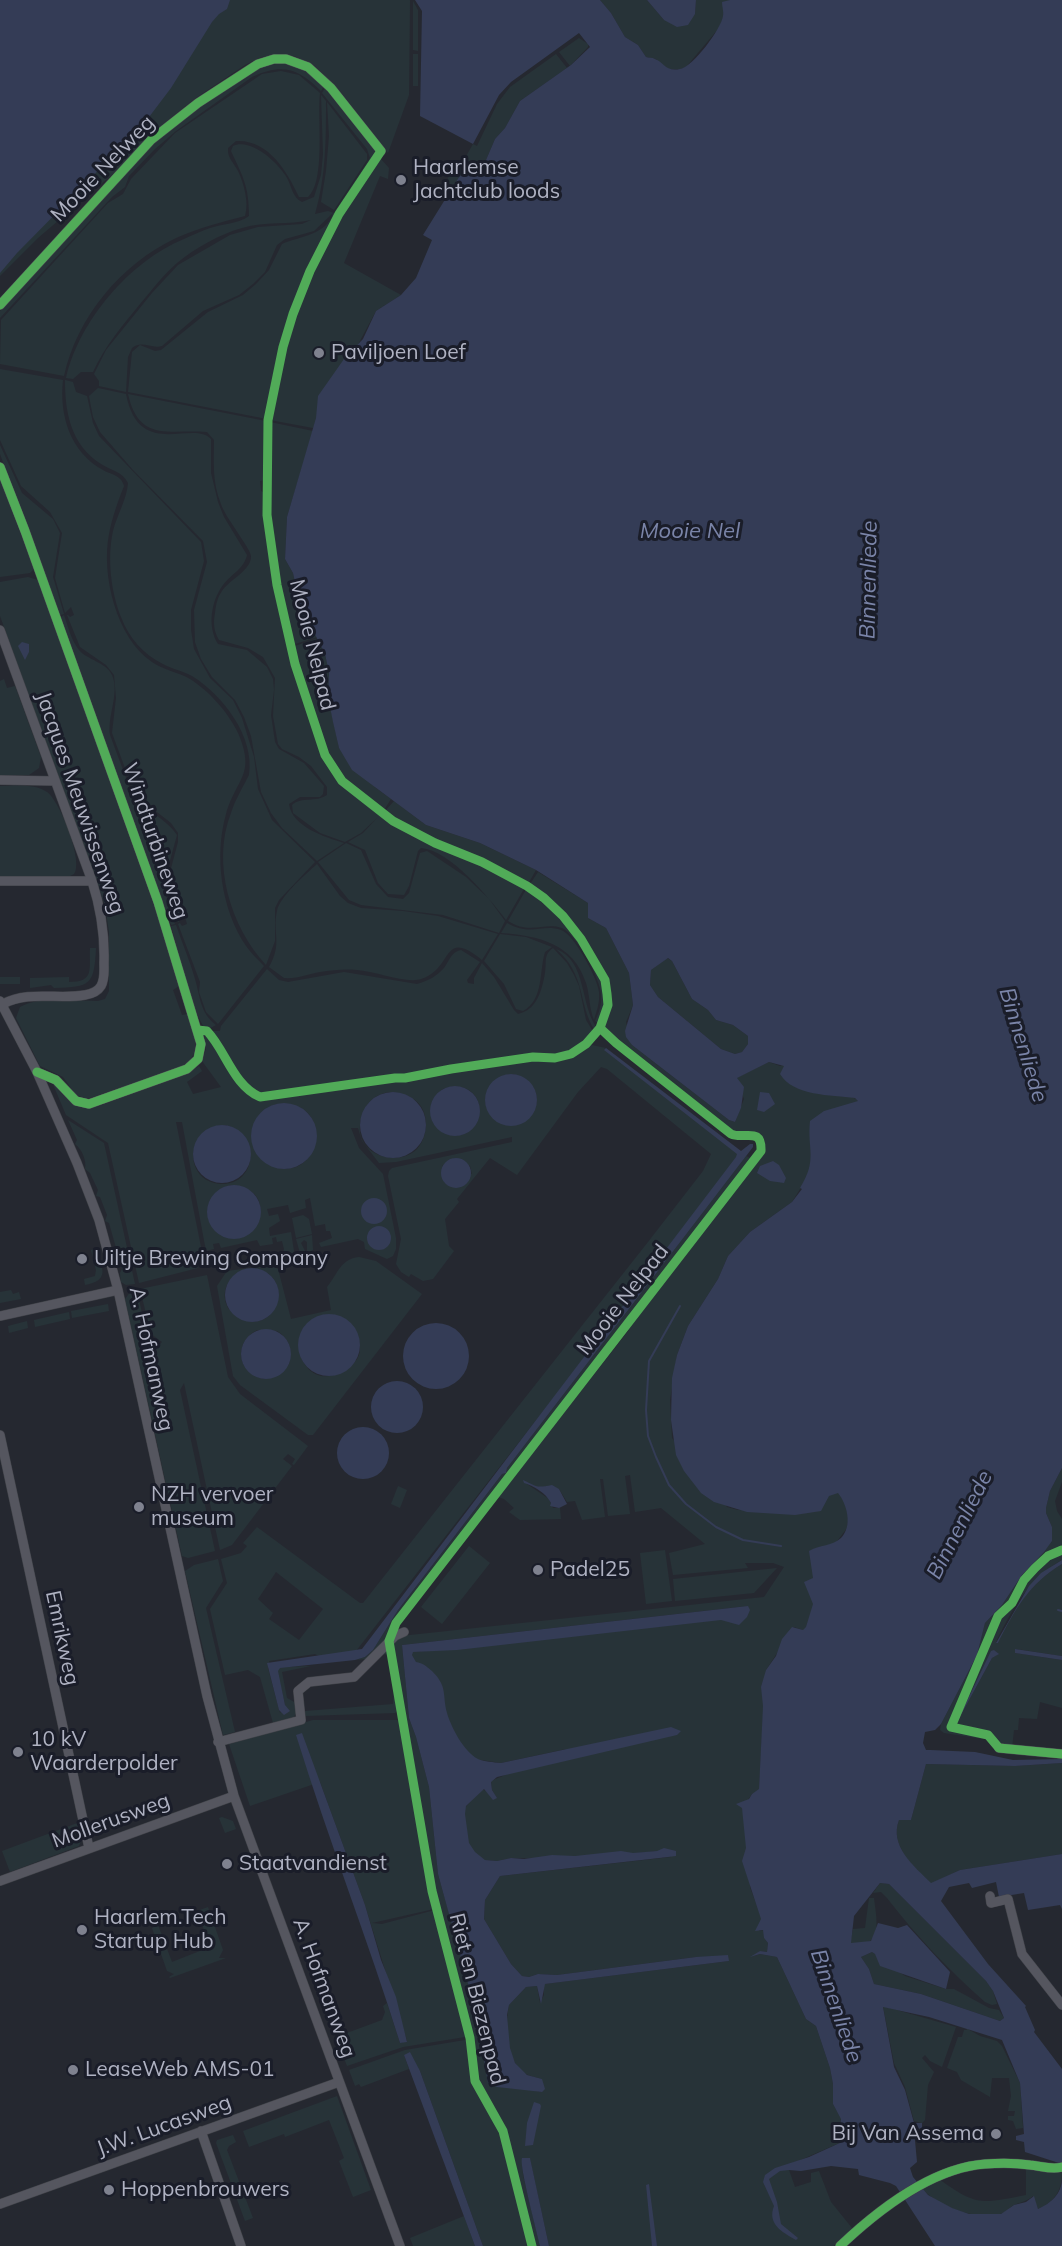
<!DOCTYPE html>
<style>
body{margin:0}
canvas{display:block;background:#252830}
</style>
<canvas width="1062" height="2246"></canvas>
<script>
const context = document.querySelector('canvas').getContext('2d');
context.lineJoin = 'round';
function fill(path, color) { context.fillStyle = color; context.fill(path, 'evenodd'); }
function trace(path, color, width, dash) { context.strokeStyle = color; context.lineWidth = width; context.lineCap = dash ? 'butt' : 'round'; context.setLineDash(dash || []); context.stroke(path); }
function write(font, color, halo, rows, align = 'center') {
  context.font = font + ' Mulish,sans-serif'; context.lineWidth = 6; context.setLineDash([]); context.textBaseline = 'middle'; context.strokeStyle = halo; context.fillStyle = color; for (const [text, x, y, turn = 0] of rows) {
    context.save(); context.translate(x, y); context.rotate((+turn || 0) * Math.PI / 180); context.textAlign = isNaN(turn) ? turn : align; if (halo) context.strokeText(text, 0, 0); context.fillText(text, 0, 0); context.restore();
  }
}
fill(new Path2D(`
 M 223,0 L 410,0 L 409,95 L 388,153 L 331,82 L 315,66 L 294,56 L 277,55 L 262,57 L 245,65 L 196,98 L 153,132 L 115,172 L 38,238 L 0,276 L 0,270 Z
 M 600,0 L 647,0 L 664,20 L 695,14 L 696,0 L 730,0 L 719,28 L 686,67 L 681,69 L 669,69 L 662,66 L 656,59 L 646,57 L 638,45 L 625,37 L 611,13 Z
 M 413,1 L 418,10 L 418,51 L 413,50 Z
 M 579,38 L 588,44 L 588,47 L 570,66 L 559,52 Z
 M 413,54 L 418,54 L 418,86 L 413,86 Z
 M 556,54 L 567,68 L 520,101 L 505,128 L 495,139 L 483,167 L 472,176 L 459,177 L 452,189 L 445,184 L 455,164 L 461,165 L 473,144 L 477,146 L 497,104 L 510,87 Z
 M 280,63 C 299,65 311,74 324,86 L 321,91 C 298,68 282,63 252,77 L 176,131 L 155,149 L 129,176 L 125,187 L 112,197 L 0,318 L 0,311 L 159,138 L 193,111 L 259,68 Z
 M 281,71 L 299,75 L 320,93 C 317,118 326,181 308,197 L 299,197 C 287,171 268,139 236,141 L 228,148 C 227,158 234,163 238,171 C 244,184 249,202 245,216 C 222,222 198,228 176,238 C 121,264 77,317 64,376 L 0,364 L 1,320 L 108,203 L 123,194 L 131,179 L 175,133 L 262,74 Z
 M 325,88 L 375,150 C 376,165 347,198 338,212 L 335,211 L 370,158 L 367,149 L 322,93 Z
 M 321,95 L 326,101 C 326,139 326,176 315,214 L 328,211 L 337,214 C 305,272 270,353 267,419 L 128,392 L 132,352 L 140,345 L 155,351 L 161,350 L 208,312 L 243,295 L 256,284 L 269,270 L 282,244 C 300,236 327,235 333,213 L 314,231 L 285,239 L 277,245 L 265,272 L 253,284 L 239,295 L 203,311 L 162,346 C 151,349 142,340 132,348 L 128,357 L 126,392 L 99,386 L 99,381 L 94,374 L 106,350 L 152,293 L 178,265 L 230,235 L 258,227 L 302,224 L 311,220 C 288,225 265,221 242,228 C 220,234 195,248 177,263 C 163,275 152,290 140,304 C 122,326 105,346 93,372 L 81,372 L 73,379 L 66,378 C 79,321 130,261 184,239 C 193,235 201,231 210,228 C 222,224 238,224 249,216 C 249,186 243,177 231,151 L 233,146 C 250,137 279,163 287,178 C 292,187 292,197 302,202 L 314,197 L 321,175 L 323,154 Z
 M 327,102 L 367,154 L 367,160 L 334,210 L 321,202 L 326,171 L 329,136 Z
 M 380,158 L 389,168 L 388,179 L 380,176 L 344,263 L 401,295 L 376,311 L 313,428 L 270,420 C 279,349 304,276 341,215 C 353,196 367,177 380,158 Z
 M 0,369 L 63,380 C 59,415 70,452 103,470 C 112,475 121,475 124,486 C 118,501 112,518 109,534 C 101,574 116,638 152,662 C 163,670 178,672 190,679 C 209,691 228,712 238,733 C 256,775 237,777 226,814 C 214,856 221,909 246,946 C 251,953 258,960 264,966 L 218,1024 L 206,1012 L 199,992 L 200,982 L 178,924 L 180,923 L 182,926 L 187,924 L 185,917 L 179,919 L 179,922 L 176,921 L 166,887 L 178,842 L 178,833 L 171,823 L 135,795 L 112,733 L 116,698 L 114,675 L 106,665 L 80,647 L 67,615 L 68,615 L 70,617 L 74,615 L 71,607 L 65,613 L 55,578 L 62,533 L 50,512 L 21,486 L 0,440 Z
 M 65,380 L 73,382 L 76,392 L 87,396 L 93,423 L 99,436 L 201,542 L 204,561 L 191,610 L 191,630 L 194,649 L 210,678 L 233,700 L 242,718 L 254,757 L 258,789 L 272,820 L 315,862 L 279,900 L 275,908 L 275,941 L 266,965 C 231,927 211,864 231,813 C 235,800 243,787 249,775 C 255,737 223,695 192,676 C 183,671 172,669 163,664 C 143,654 129,638 121,617 C 111,592 107,558 113,531 C 117,515 127,499 128,483 C 122,471 112,471 101,464 C 71,445 65,413 65,380 Z
 M 98,388 L 126,394 C 139,461 193,419 211,439 L 211,473 L 218,502 L 224,517 L 247,555 C 244,569 231,574 223,585 C 211,601 207,627 218,644 L 247,650 L 267,667 L 273,679 L 274,690 L 271,715 L 275,742 L 279,749 L 304,763 L 324,786 L 323,794 L 320,797 L 300,797 L 289,804 C 292,827 325,837 344,843 L 317,861 L 282,828 L 271,813 L 261,792 L 251,736 L 244,717 L 235,700 L 212,677 L 201,659 L 195,642 L 194,610 L 207,562 L 203,541 L 133,470 L 100,432 L 93,417 L 89,396 Z
 M 128,394 L 266,421 L 264,480 L 260,481 L 261,491 L 263,492 L 265,524 L 283,631 L 320,749 L 329,768 L 344,785 L 399,827 L 420,838 L 499,872 L 525,887 L 506,920 C 489,898 450,850 421,848 L 418,851 L 409,886 L 404,895 L 388,894 L 378,883 L 365,850 L 348,842 L 363,833 L 378,817 L 361,833 L 345,842 L 320,833 L 293,813 L 292,805 C 302,796 316,803 327,795 L 327,787 L 311,766 L 299,757 L 282,749 L 278,744 L 273,716 L 275,678 L 263,657 L 248,648 L 219,640 C 214,631 213,624 215,613 C 216,605 217,598 222,591 C 229,580 252,570 251,556 C 251,549 225,517 221,504 C 212,482 214,462 214,440 L 207,432 C 169,429 139,443 128,394 Z
 M 270,422 L 313,431 L 287,517 L 285,559 L 293,573 L 300,605 L 317,637 L 292,645 C 279,591 267,533 267,477 C 267,459 270,440 270,422 Z
 M 0,445 L 22,493 L 53,519 L 60,533 L 53,577 L 64,614 L 60,615 L 0,454 Z
 M 0,479 L 34,569 L 30,573 L 0,577 Z
 M 28,577 L 38,580 L 158,917 L 179,986 L 173,990 L 182,1015 L 188,1014 C 194,1036 203,1048 185,1066 L 90,1098 L 84,1098 L 76,1095 L 63,1077 L 40,1066 L 16,1018 L 20,1007 C 42,995 74,1001 98,1001 L 105,999 L 109,991 L 109,932 L 105,905 L 0,616 L 0,582 Z
 M 64,615 C 68,626 71,640 79,650 C 87,660 106,662 112,675 C 120,693 107,716 110,735 L 132,794 C 144,811 165,817 177,835 L 163,886 L 175,924 L 171,925 L 61,617 Z
 M 318,638 L 325,654 L 329,673 L 328,697 L 339,748 L 376,788 L 391,799 L 384,810 C 359,792 339,777 326,750 L 292,647 Z
 M 4,679 L 7,688 L 15,686 L 41,757 L 39,768 L 29,775 L 0,775 L 0,681 Z
 M 0,786 C 14,786 34,783 47,792 C 60,801 84,862 74,874 L 68,877 L 0,876 Z
 M 394,801 L 426,825 L 480,843 L 536,870 L 528,884 C 511,875 495,864 478,857 C 446,844 413,833 385,811 Z
 M 346,843 L 361,850 L 376,884 L 388,897 L 403,899 L 409,893 L 420,853 L 427,851 L 466,877 L 489,899 L 505,921 L 499,933 L 443,915 L 361,905 L 349,900 L 318,862 Z
 M 317,864 L 340,896 L 348,903 L 361,908 L 403,911 L 438,916 L 498,934 L 482,960 C 441,927 454,969 421,979 C 407,984 375,971 357,970 C 345,969 332,970 320,972 C 308,974 297,979 284,978 L 269,967 C 283,943 272,933 277,911 C 280,896 305,875 317,864 Z
 M 538,872 L 588,903 L 588,918 L 606,928 L 629,973 L 633,1005 L 626,1022 L 632,1045 L 729,1120 L 735,1122 L 744,1099 L 736,1078 L 769,1062 L 780,1066 L 784,1065 L 856,1099 L 863,1105 L 810,1136 L 812,1146 L 811,1164 L 808,1176 L 792,1202 L 750,1232 L 728,1256 L 718,1279 L 688,1326 L 677,1355 L 670,1400 L 672,1438 L 727,1507 L 738,1510 L 796,1512 L 838,1491 L 850,1507 L 847,1528 L 819,1565 L 817,1602 L 805,1631 L 794,1627 L 766,1670 L 767,1695 L 763,1717 L 759,1790 L 752,1794 L 742,1808 L 750,1840 L 750,1887 L 762,1920 L 759,1931 L 764,1930 L 764,1938 L 768,1943 L 767,1952 L 760,1951 L 754,1956 L 760,1954 L 777,1957 L 806,2019 L 816,2026 L 830,2068 L 833,2084 L 833,2104 L 841,2118 L 840,2127 L 842,2142 L 784,2167 L 789,2170 L 795,2187 L 811,2182 L 811,2173 L 819,2171 L 831,2202 L 852,2228 L 851,2232 L 834,2246 L 549,2246 L 530,2159 L 522,2158 L 523,2175 L 540,2246 L 534,2246 L 512,2155 L 501,2121 L 477,2082 L 471,2038 L 432,1884 L 392,1644 L 401,1636 L 764,1597 L 784,1567 L 773,1563 L 745,1563 L 748,1568 L 673,1575 L 669,1553 L 705,1544 L 661,1508 L 635,1512 L 630,1475 L 625,1476 L 630,1514 L 608,1516 L 603,1479 L 600,1479 L 605,1517 L 582,1520 L 575,1501 L 567,1502 L 559,1489 L 546,1486 L 544,1488 L 527,1484 L 549,1499 L 553,1508 L 560,1508 L 561,1519 L 520,1520 L 509,1512 L 514,1508 L 504,1499 L 498,1497 L 629,1330 L 626,1328 L 758,1158 C 764,1149 765,1141 755,1134 L 738,1135 L 733,1133 L 630,1053 L 604,1028 C 603,1016 610,1004 609,991 C 605,953 558,907 530,884 ZM 748,1606 C 636,1623 524,1646 410,1652 L 462,1747 L 474,1759 L 501,1763 L 566,1749 L 491,1781 L 492,1790 L 496,1797 L 482,1789 L 462,1811 L 468,1849 L 485,1860 L 497,1861 L 511,1858 L 581,1859 L 667,1850 L 671,1857 L 500,1876 L 485,1900 L 484,1919 L 511,1964 L 522,1976 L 529,1977 L 538,1974 L 557,1975 L 696,1957 L 729,1961 L 544,1984 L 544,1995 L 540,2003 L 537,1986 L 526,1987 L 509,2005 C 505,2025 506,2060 524,2073 C 529,2076 536,2077 542,2079 L 542,2092 L 535,2091 L 478,2036 L 475,2009 L 466,1974 L 438,1874 L 429,1787 L 416,1737 L 409,1718 L 402,1645 Z
 M 527,888 C 560,911 626,981 598,1023 L 595,1021 C 599,1013 602,1004 601,995 C 601,979 576,934 562,928 C 544,922 530,935 508,921 Z
 M 507,923 C 532,937 542,923 561,930 C 574,934 598,979 599,992 C 600,1002 597,1010 594,1020 C 589,1008 590,995 586,983 C 573,943 539,936 501,933 Z
 M 176,925 C 182,943 190,961 195,979 C 200,996 200,1013 216,1025 L 207,1030 C 193,1018 178,948 171,926 Z
 M 500,934 L 526,937 L 552,947 L 545,952 C 539,971 544,1000 523,1011 L 516,1009 L 504,984 L 484,961 Z
 M 90,948 L 96,948 C 94,985 91,987 54,988 L 51,985 L 30,988 L 30,978 L 69,977 L 69,982 C 95,982 89,969 90,948 Z
 M 553,948 L 567,963 L 574,975 L 579,986 L 586,1020 L 594,1033 L 577,1047 L 559,1054 L 530,1056 L 467,1066 L 451,1067 L 402,1077 L 393,1076 L 261,1095 L 253,1093 L 247,1086 L 215,1037 L 209,1031 L 220,1031 L 221,1026 L 267,969 L 279,980 L 288,982 L 344,972 L 417,984 C 428,981 437,976 444,968 C 450,960 451,952 461,950 L 480,962 L 467,980 L 468,983 L 474,984 L 474,978 L 482,963 L 494,977 L 514,1010 L 518,1014 C 537,1010 542,990 545,973 C 547,962 543,955 553,948 Z
 M 556,949 C 587,960 580,1006 597,1028 L 595,1031 C 577,1002 587,976 556,949 Z
 M 667,958 L 672,961 L 692,999 L 708,1010 L 716,1020 L 733,1025 L 748,1036 L 748,1044 L 742,1052 L 735,1054 L 721,1049 L 658,997 L 650,985 L 651,970 Z
 M 0,977 L 20,977 L 20,984 L 0,984 Z
 M 204,1032 C 222,1047 238,1095 261,1098 L 393,1079 L 405,1079 L 454,1070 L 477,1069 L 532,1060 L 561,1058 L 574,1054 L 587,1044 L 606,1048 L 604,1049 L 743,1155 L 356,1651 L 323,1658 L 315,1654 L 269,1661 L 270,1666 L 268,1668 L 280,1713 L 285,1705 L 277,1670 L 280,1667 L 311,1666 L 282,1672 L 287,1698 L 296,1703 L 297,1711 L 293,1719 L 273,1723 L 260,1677 L 248,1670 L 225,1675 L 210,1609 L 227,1583 L 221,1559 L 241,1553 L 247,1546 L 243,1543 L 257,1527 L 360,1603 L 363,1603 L 648,1242 L 703,1171 L 711,1154 L 607,1069 L 601,1067 L 578,1092 L 517,1175 L 490,1158 L 457,1199 L 459,1202 L 445,1219 L 449,1246 L 454,1251 L 433,1279 L 423,1281 L 411,1274 L 409,1277 L 401,1272 L 396,1264 L 401,1239 L 388,1176 L 389,1171 L 392,1168 L 512,1142 L 512,1137 L 396,1162 L 379,1163 L 362,1141 L 358,1128 L 351,1128 L 359,1148 L 383,1174 L 396,1238 L 396,1249 L 393,1256 L 387,1259 L 365,1249 L 364,1242 L 358,1239 L 321,1247 L 319,1243 L 332,1238 L 330,1231 L 326,1231 L 325,1224 L 315,1226 L 310,1198 L 305,1200 L 306,1208 L 290,1213 L 288,1205 L 267,1209 L 269,1216 L 278,1214 L 280,1221 L 269,1228 L 270,1236 L 291,1232 L 294,1251 L 291,1257 L 264,1259 L 263,1255 L 274,1253 L 276,1257 L 282,1256 L 284,1249 L 282,1241 L 277,1242 L 276,1237 L 272,1238 L 273,1244 L 260,1246 L 257,1240 L 221,1248 L 219,1243 L 213,1244 L 214,1249 L 206,1251 L 182,1122 L 176,1122 L 202,1252 L 195,1254 L 198,1268 L 139,1283 L 108,1143 L 66,1115 L 52,1082 C 66,1099 76,1113 99,1106 L 190,1072 L 199,1066 L 202,1071 L 187,1082 L 193,1094 L 221,1087 L 202,1061 L 206,1049 ZM 513,1074 C 530,1078 544,1094 533,1112 C 517,1141 471,1115 490,1087 C 496,1078 501,1075 513,1074 ZM 453,1086 C 498,1087 480,1154 440,1130 L 433,1100 L 443,1089 ZM 388,1092 C 395,1094 404,1094 410,1097 C 430,1106 430,1135 417,1149 C 398,1168 356,1155 360,1125 C 360,1121 363,1116 364,1112 C 368,1100 376,1095 388,1092 ZM 278,1104 C 285,1105 295,1106 301,1108 C 319,1117 319,1143 309,1157 C 286,1187 237,1154 257,1119 C 262,1110 268,1106 278,1104 ZM 226,1125 C 262,1135 257,1186 220,1184 C 182,1181 185,1124 226,1125 ZM 454,1158 L 470,1166 L 472,1174 L 442,1166 ZM 230,1185 C 252,1187 265,1197 259,1221 C 257,1227 253,1232 247,1234 C 210,1251 189,1198 230,1185 ZM 276,1572 L 323,1609 L 299,1640 L 269,1619 L 273,1613 L 258,1599 Z
 M 68,1120 L 104,1143 L 135,1284 L 126,1285 L 121,1282 L 120,1273 L 122,1269 L 109,1223 L 105,1221 L 107,1215 L 100,1197 L 96,1196 L 98,1190 L 90,1173 L 85,1169 C 87,1161 82,1149 75,1144 L 77,1140 Z
 M 746,1156 L 753,1159 L 396,1620 L 389,1635 L 367,1659 L 355,1660 L 365,1657 L 373,1650 L 398,1610 L 502,1474 L 506,1473 L 507,1468 Z
 M 303,1215 L 309,1219 L 312,1234 L 296,1238 L 292,1218 Z
 M 312,1235 L 313,1250 L 307,1253 L 307,1242 L 304,1240 L 301,1243 L 306,1253 L 300,1253 L 296,1239 Z
 M 96,1248 C 102,1268 111,1280 85,1285 L 84,1279 L 95,1276 L 96,1270 L 91,1250 Z
 M 359,1257 L 376,1261 L 422,1294 L 313,1435 L 308,1435 L 240,1385 L 233,1376 L 217,1286 L 227,1271 L 272,1265 L 278,1269 L 291,1319 L 331,1310 L 327,1287 C 338,1274 340,1259 359,1257 ZM 246,1269 C 299,1265 279,1340 241,1317 C 236,1314 229,1312 227,1306 C 220,1289 230,1275 246,1269 ZM 322,1315 C 330,1315 337,1314 344,1319 C 357,1326 367,1351 354,1363 C 351,1366 345,1368 341,1369 C 338,1371 333,1375 329,1376 C 300,1381 283,1328 322,1315 ZM 257,1330 L 277,1331 C 289,1338 293,1350 289,1364 L 265,1379 C 238,1375 232,1343 257,1330 Z
 M 207,1275 L 228,1377 L 240,1394 L 308,1446 L 294,1465 L 292,1464 L 295,1459 L 288,1454 L 283,1459 L 292,1466 L 232,1545 L 220,1550 L 184,1383 L 180,1390 L 215,1551 L 188,1558 L 182,1556 L 125,1299 L 131,1291 L 137,1289 L 147,1338 L 160,1344 L 162,1342 L 151,1334 L 140,1289 Z
 M 11,1290 L 13,1294 L 19,1292 L 21,1299 L 0,1303 L 0,1292 Z
 M 108,1304 L 109,1311 L 72,1318 L 71,1311 Z
 M 69,1312 L 70,1319 L 35,1327 L 34,1320 Z
 M 27,1321 L 28,1328 L 9,1333 L 8,1326 Z
 M 1062,1468 L 1062,1482 L 1055,1501 L 1057,1511 L 1062,1519 L 1062,1548 L 1041,1560 L 1027,1574 L 1014,1599 L 997,1617 L 984,1651 L 949,1727 L 951,1729 L 987,1737 L 984,1739 L 944,1733 L 940,1730 L 941,1724 L 977,1655 L 985,1623 L 1002,1605 L 1022,1575 L 1052,1541 L 1052,1527 L 1046,1513 L 1046,1508 L 1050,1491 Z
 M 398,1486 L 407,1490 L 400,1508 L 391,1504 Z
 M 469,1546 L 490,1563 L 442,1624 L 421,1607 Z
 M 665,1550 L 672,1601 L 646,1604 L 640,1553 Z
 M 1062,1551 L 1062,1560 C 1029,1578 1012,1609 996,1642 L 998,1643 C 1014,1609 1029,1584 1062,1564 L 1062,1656 L 1016,1649 L 1015,1653 L 1062,1660 L 1062,1708 L 1040,1702 L 1037,1719 L 1019,1718 L 1018,1730 L 1014,1730 L 1012,1748 L 998,1745 L 984,1733 L 953,1727 L 954,1720 L 985,1654 L 997,1620 L 1014,1603 L 1024,1583 L 1038,1567 ZM 994,1650 L 998,1654 L 992,1658 L 955,1726 Z
 M 218,1559 L 223,1581 L 206,1608 L 235,1732 L 223,1735 L 185,1571 L 194,1565 Z
 M 777,1568 L 754,1593 L 675,1601 L 673,1579 Z
 M 388,1646 L 398,1710 L 395,1713 L 305,1716 L 305,1711 L 393,1704 L 394,1692 L 388,1654 L 380,1655 Z
 M 313,1720 L 397,1720 L 401,1722 L 434,1909 L 372,1923 L 382,1924 L 435,1910 L 467,2035 L 465,2037 L 403,2047 L 347,2066 L 336,2037 L 382,2020 L 385,2012 L 383,2006 L 387,2003 L 400,2043 L 407,2041 L 365,1905 L 320,1782 L 250,1806 L 229,1744 Z
 M 1062,1763 L 1062,1854 L 960,1870 L 931,1884 C 914,1866 889,1847 899,1820 L 911,1820 L 926,1764 L 1015,1766 Z
 M 222,1817 L 233,1821 L 236,1829 L 225,1833 L 219,1818 Z
 M 80,1822 L 83,1835 L 79,1846 L 10,1872 L 2,1851 Z
 M 880,1883 L 889,1884 L 986,1981 L 993,1991 L 997,2004 L 992,2005 L 985,2002 C 949,1970 917,1937 887,1898 L 881,1892 L 873,1893 Z
 M 869,1898 L 874,1898 C 875,1909 881,1934 870,1941 C 865,1944 856,1943 850,1943 L 853,1929 L 865,1928 Z
 M 208,1907 L 223,1950 L 219,1958 L 226,1958 L 170,1978 L 169,1977 L 174,1974 L 167,1971 L 152,1928 L 158,1925 L 172,1962 L 215,1945 L 210,1946 L 197,1911 Z
 M 872,1952 L 905,1976 L 946,1989 L 954,1989 L 989,2008 L 999,2010 L 1004,2018 L 1000,2021 L 921,1994 L 874,1984 L 869,1969 L 861,1957 Z
 M 883,2006 L 956,2027 L 942,2067 L 930,2061 L 925,2055 L 922,2058 L 934,2072 L 928,2085 L 925,2120 L 922,2123 L 914,2121 L 905,2087 L 894,2063 Z
 M 966,2028 L 980,2036 L 997,2041 L 1002,2046 L 1020,2083 L 1023,2128 L 1016,2129 L 1013,2121 L 1008,2120 L 1008,2116 L 1014,2116 L 1015,2111 L 1008,2111 L 1011,2096 L 1009,2078 L 992,2078 L 990,2097 L 961,2080 L 957,2072 L 947,2068 L 958,2037 L 962,2037 L 964,2030 L 967,2030 Z
 M 465,2040 L 469,2042 L 474,2082 L 501,2131 L 530,2246 L 483,2246 L 420,2071 L 404,2055 L 409,2069 L 361,2087 L 359,2084 L 355,2086 L 349,2070 L 405,2050 Z
 M 337,2096 L 371,2190 L 353,2197 L 339,2161 L 344,2158 L 329,2120 L 285,2137 L 284,2134 L 249,2147 L 243,2131 Z
 M 233,2135 L 236,2142 L 229,2146 L 227,2150 L 253,2218 L 245,2221 L 216,2143 L 217,2140 Z
 M 1026,2167 L 1062,2173 C 1062,2191 1054,2202 1038,2209 L 1033,2196 C 1026,2202 1020,2202 1012,2206 C 1008,2209 1005,2213 1000,2214 C 977,2221 936,2206 922,2188 L 939,2179 C 976,2206 981,2204 1026,2195 Z
 M 464,2216 L 475,2246 L 413,2246 L 410,2238 Z`), '#273338');
fill(new Path2D(`
 M 0,0 L 230,0 L 227,9 L 219,14 L 212,22 L 171,88 L 143,125 L 17,253 L 0,273 Z
 M 415,0 L 600,0 L 611,13 L 625,37 L 638,45 L 646,57 C 649,58 652,57 655,59 C 664,62 665,72 680,69 C 693,67 721,29 723,16 C 724,12 722,7 722,2 L 730,0 L 1062,0 L 1062,1468 L 1050,1491 L 1046,1508 L 1046,1513 L 1052,1527 L 1052,1541 L 1044,1552 L 1022,1575 L 1002,1605 L 985,1623 L 977,1655 L 941,1724 L 935,1730 L 925,1732 L 923,1743 L 926,1750 L 930,1750 L 975,1752 L 1013,1760 L 1062,1759 L 1062,1763 L 1015,1766 L 926,1764 L 911,1820 L 899,1820 C 889,1846 914,1866 931,1883 L 960,1870 L 1062,1854 L 1062,1909 L 1060,1905 L 1028,1910 L 1024,1893 L 999,1897 L 996,1882 L 972,1888 L 969,1883 L 949,1887 L 941,1901 L 988,1964 L 1026,2006 L 1025,2007 L 1035,2030 L 1034,2032 L 1062,2069 L 1062,2171 L 1059,2163 L 1025,2152 L 1024,2142 L 1016,2140 L 1016,2136 L 1024,2134 L 1020,2083 L 1002,2040 L 929,2017 L 883,2007 L 894,2067 L 905,2090 L 914,2123 L 922,2123 L 922,2128 L 914,2130 L 917,2162 L 910,2168 L 913,2177 L 928,2195 L 952,2208 L 969,2214 L 1001,2214 L 1014,2205 L 1026,2202 L 1034,2196 L 1038,2209 C 1051,2203 1062,2194 1062,2178 L 1062,2246 L 935,2246 L 896,2186 L 890,2183 L 859,2175 L 858,2169 L 831,2166 L 801,2171 L 789,2170 L 780,2171 L 769,2179 L 777,2202 L 781,2224 L 798,2238 L 796,2240 C 782,2232 767,2224 774,2206 L 763,2182 L 765,2175 L 775,2168 L 809,2157 L 842,2142 L 838,2140 L 841,2119 L 833,2104 L 833,2084 L 830,2068 L 816,2026 L 806,2019 L 777,1957 L 760,1954 L 750,1957 L 760,1951 L 767,1952 L 768,1943 L 764,1938 L 763,1930 L 755,1931 L 761,1919 L 742,1861 L 746,1848 L 742,1808 L 736,1804 L 749,1799 L 752,1794 L 759,1789 L 763,1706 L 761,1687 L 766,1670 L 776,1656 L 782,1639 L 792,1627 L 803,1630 L 806,1627 L 813,1604 L 804,1582 L 813,1578 L 809,1551 C 819,1545 833,1546 841,1538 C 853,1526 847,1504 838,1493 L 829,1496 L 821,1511 L 795,1515 L 747,1512 L 714,1502 L 701,1493 L 684,1471 L 676,1455 L 671,1420 L 672,1378 L 677,1355 L 688,1326 L 718,1279 L 728,1256 L 750,1232 L 792,1202 L 802,1189 L 800,1188 C 818,1159 807,1150 810,1121 L 824,1111 L 858,1101 L 855,1098 C 831,1095 793,1096 780,1074 L 784,1066 L 769,1062 L 737,1078 L 744,1087 L 741,1108 L 735,1122 L 729,1120 L 632,1045 L 626,1037 L 625,1031 L 633,1005 L 629,973 L 606,928 L 588,918 L 588,903 L 536,870 L 480,843 L 426,825 L 352,770 L 339,748 L 333,722 L 328,697 L 329,673 L 325,654 L 300,605 L 293,573 L 285,559 L 287,517 L 316,418 L 318,396 L 344,359 L 363,339 L 376,311 L 401,295 L 416,278 L 432,240 L 423,235 L 459,177 L 464,172 L 472,175 L 483,167 L 495,139 L 505,128 L 520,101 L 571,65 L 590,47 L 579,33 L 511,82 L 499,95 L 473,144 L 420,116 L 422,11 ZM 668,958 L 672,961 L 692,999 L 708,1010 L 716,1020 L 733,1025 L 748,1036 L 748,1044 L 742,1052 L 735,1054 L 721,1049 L 658,997 L 650,985 L 651,970 ZM 880,1883 L 889,1884 L 986,1981 L 993,1991 L 1004,2018 L 1000,2021 L 921,1994 L 874,1984 L 869,1969 L 861,1957 L 872,1952 L 875,1954 L 880,1966 L 946,1989 L 950,1972 L 907,1925 L 898,1928 L 878,1923 L 871,1941 L 851,1943 L 854,1916 Z
 M 647,0 L 696,0 L 695,14 L 688,25 L 677,27 L 664,20 Z
 M 22,642 L 29,644 L 29,652 L 25,660 L 18,646 Z
 M 606,1048 L 741,1151 L 750,1144 L 753,1144 L 753,1147 L 507,1468 L 506,1473 L 502,1474 L 398,1610 L 373,1650 L 365,1657 L 355,1660 L 280,1668 L 278,1671 L 285,1705 L 290,1711 L 284,1715 L 279,1710 L 267,1663 L 362,1649 L 736,1157 L 737,1154 L 604,1050 Z
 M485 1100a26 26 0 1 1 52 0a26 26 0 1 1-52 0Z
 M430 1111a25 25 0 1 1 50 0a25 25 0 1 1-50 0Z
 M360 1125a33 33 0 1 1 66 0a33 33 0 1 1-66 0Z
 M 760,1092 L 769,1093 L 775,1104 L 764,1112 L 757,1110 Z
 M251 1136a33 33 0 1 1 66 0a33 33 0 1 1-66 0Z
 M193 1154a29 29 0 1 1 58 0a29 29 0 1 1-58 0Z
 M441 1173a15 15 0 1 1 30 0a15 15 0 1 1-30 0Z
 M 773,1161 L 779,1165 L 786,1178 L 784,1183 L 770,1181 L 757,1173 L 760,1166 Z
 M207 1212a27 27 0 1 1 54 0a27 27 0 1 1-54 0Z
 M361 1211a13 13 0 1 1 26 0a13 13 0 1 1-26 0Z
 M367 1238a12 12 0 1 1 24 0a12 12 0 1 1-24 0Z
 M225 1295a27 27 0 1 1 54 0a27 27 0 1 1-54 0Z
 M298 1345a31 31 0 1 1 62 0a31 31 0 1 1-62 0Z
 M403 1356a33 33 0 1 1 66 0a33 33 0 1 1-66 0Z
 M241 1354a25 25 0 1 1 50 0a25 25 0 1 1-50 0Z
 M371 1407a26 26 0 1 1 52 0a26 26 0 1 1-52 0Z
 M337 1453a26 26 0 1 1 52 0a26 26 0 1 1-52 0Z
 M 523,1480 C 538,1487 536,1488 552,1485 L 559,1489 L 567,1504 L 559,1508 L 550,1506 L 551,1503 C 546,1493 534,1486 524,1483 Z
 M 1062,1560 L 1062,1564 C 1029,1584 1015,1609 998,1643 L 996,1643 L 1029,1586 L 1041,1573 Z
 M 748,1606 L 750,1610 L 747,1617 L 739,1625 L 721,1620 L 457,1650 L 413,1652 L 412,1655 L 416,1662 C 423,1663 426,1666 432,1671 C 448,1687 442,1694 447,1713 C 451,1727 464,1752 478,1759 C 485,1762 493,1762 501,1763 L 671,1727 L 681,1731 L 677,1735 L 497,1777 L 491,1782 L 492,1790 L 497,1798 L 493,1800 L 484,1789 L 466,1806 L 465,1814 L 469,1843 L 475,1852 L 485,1860 L 497,1861 L 511,1858 L 524,1859 L 552,1855 L 575,1856 L 621,1851 L 633,1853 L 657,1851 L 664,1848 L 676,1851 L 676,1856 L 668,1857 L 500,1876 L 485,1900 L 484,1919 L 511,1964 L 522,1976 L 529,1977 L 538,1974 L 557,1975 L 696,1957 L 728,1955 L 729,1961 L 545,1984 L 541,2004 L 537,1986 L 526,1987 L 509,2005 L 507,2015 L 510,2048 L 515,2063 L 527,2075 L 542,2079 L 545,2089 L 542,2092 L 497,2087 L 488,2083 L 475,2009 L 438,1874 L 429,1787 L 416,1737 L 409,1718 L 402,1645 Z
 M 1015,1649 L 1062,1656 L 1062,1660 L 1015,1653 Z
 M 994,1650 L 999,1654 L 992,1658 L 955,1726 L 991,1651 Z
 M 302,1733 L 365,1905 L 381,1960 L 396,1997 L 407,2042 L 400,2043 C 368,1940 328,1839 296,1735 Z
 M 410,2052 L 420,2071 L 483,2246 L 475,2246 L 404,2055 Z
 M 534,2102 L 540,2104 L 541,2106 L 533,2145 L 525,2146 L 527,2123 Z
 M 522,2158 L 530,2158 L 549,2246 L 540,2246 C 537,2232 519,2165 522,2158 Z
 M 649,2184 L 657,2246 L 652,2246 L 646,2185 Z`), '#343c56');
trace(new Path2D(`
 M 680,1306 L 649,1361 L 646,1410 L 648,1436 L 656,1457 L 669,1485 L 686,1504 L 716,1527 L 743,1540 L 781,1546
 M 1058,1610 L 1062,1611`), '#343c56', 2);
const minor = new Path2D(`
 M 0,305 L 151,140 L 198,103 L 258,64 L 274,59 L 286,59 L 308,67 L 331,88 L 381,151
 M 0,467 L 25,531 L 158,902 L 201,1044 L 198,1059 L 187,1069 L 89,1104 L 76,1101 L 56,1080 L 37,1072
 M 0,630 L 92,881 C 101,909 105,933 104,963 C 104,970 105,979 101,986 C 98,991 91,994 85,995 C 58,1000 29,990 3,1004
 M 0,780 L 55,781
 M 0,881 L 92,881
 M 0,1001 L 37,1072 L 77,1163 L 99,1220 L 118,1290 L 207,1696 L 234,1796 L 400,2246
 M 0,1316 L 118,1290
 M 0,1435 L 89,1848
 M 218,1742 L 301,1720 L 298,1691 L 309,1682 L 354,1677 L 395,1636 L 404,1632
 M 999,1748 L 1062,1754
 M 0,1881 L 234,1796
 M 990,1896 L 991,1903 L 1008,1899 L 1022,1954 L 1062,2005
 M 201,2131 L 241,2246
 M 0,2204 L 339,2082
 M 840,2246 C 877,2211 932,2168 985,2164 C 999,2163 1016,2163 1030,2165 C 1041,2166 1052,2170 1062,2167`);
trace(minor, '#414349', 10);
trace(minor, '#55565f', 9);
trace(new Path2D(`
 M 0,305 L 151,140 L 198,103 L 258,64 L 274,59 L 286,59 L 308,67 L 331,88 L 381,151 L 339,214 L 310,271 L 293,314 L 283,347 L 268,420 L 267,515 L 277,585 L 295,664 L 325,755 L 342,781 L 393,821 L 435,843 L 482,862 L 527,886 L 544,898 L 563,916 L 581,939 L 605,980 L 607,994 L 608,1005 L 600,1028 L 586,1044 L 571,1054 L 555,1058 L 533,1057 L 451,1069 L 405,1078 L 395,1078 L 260,1097 C 233,1085 226,1051 207,1031 L 198,1030
 M 0,467 L 25,531 L 158,902 L 201,1044 L 198,1059 L 187,1069 L 89,1104 L 76,1101 L 56,1080 L 37,1072
 M 1062,1550 L 1048,1556 L 1035,1568 L 1024,1580 L 1012,1603 L 998,1616 L 951,1727 L 988,1735 L 999,1748 L 1062,1754
 M 532,2246 L 503,2131 L 475,2081 L 470,2038 L 432,1891 L 389,1641 L 396,1623 L 761,1151 C 762,1126 744,1140 731,1134 L 616,1043 L 600,1028
 M 840,2246 C 877,2211 932,2168 985,2164 C 999,2163 1016,2163 1030,2165 C 1041,2166 1052,2170 1062,2167`), '#51ab58', 9);
for (const [x, y, r, color] of [
 [401,180,6,"#7f828f"],
 [319,353,6,"#7f828f"],
 [82,1259,6,"#7f828f"],
 [139,1507,6,"#7f828f"],
 [538,1570,6,"#7f828f"],
 [18,1752,6,"#7f828f"],
 [227,1864,6,"#7f828f"],
 [82,1930,6,"#7f828f"],
 [73,2070,6,"#7f828f"],
 [996,2134,6,"#7f828f"],
 [109,2190,6,"#7f828f"]
]) { const dot = new Path2D(); dot.arc(x, y, r, 0, 2 * Math.PI); context.fillStyle = color; context.fill(dot); trace(dot, '#1a1d29', 2); }
write('21px', '#afb2c2', '#1a1d29', [
 ["Haarlemse",413,168],
 ["Jachtclub loods",413,192],
 ["Paviljoen Loef",331,353],
 ["Uiltje Brewing Company",94,1259],
 ["NZH vervoer",151,1495],
 ["museum",151,1519],
 ["Padel25",550,1570],
 ["10 kV",30,1740],
 ["Waarderpolder",30,1764],
 ["Staatvandienst",239,1864],
 ["Haarlem.Tech",94,1918],
 ["Startup Hub",94,1942],
 ["LeaseWeb AMS-01",85,2070],
 ["Bij Van Assema",984,2134,"right"],
 ["Hoppenbrouwers",121,2190]
], 'left');
write('21px', '#afb2c2', '#1a1d29', [
 ["Mooie Nelweg",103,169,-46],
 ["Mooie Nelpad",312,645,76],
 ["Jacques Meuwissenweg",80,803,71],
 ["Windturbineweg",155,841,71],
 ["Mooie Nelpad",623,1300,-52],
 ["A. Hofmanweg",151,1359,78],
 ["Emrikweg",62,1638,78],
 ["Mollerusweg",111,1821,-20],
 ["A. Hofmanweg",324,1988,70],
 ["Riet en Biezenpad",477,1999,76],
 ["J.W. Lucasweg",164,2126,-20]
]);
write('italic 22px', '#7a84a8', '#1a1d29', [
 ["Mooie Nel",690,531],
 ["Binnenliede",869,580,-89],
 ["Binnenliede",1023,1045,73],
 ["Binnenliede",960,1525,-63],
 ["Binnenliede",836,2006,71]
]);
</script>
